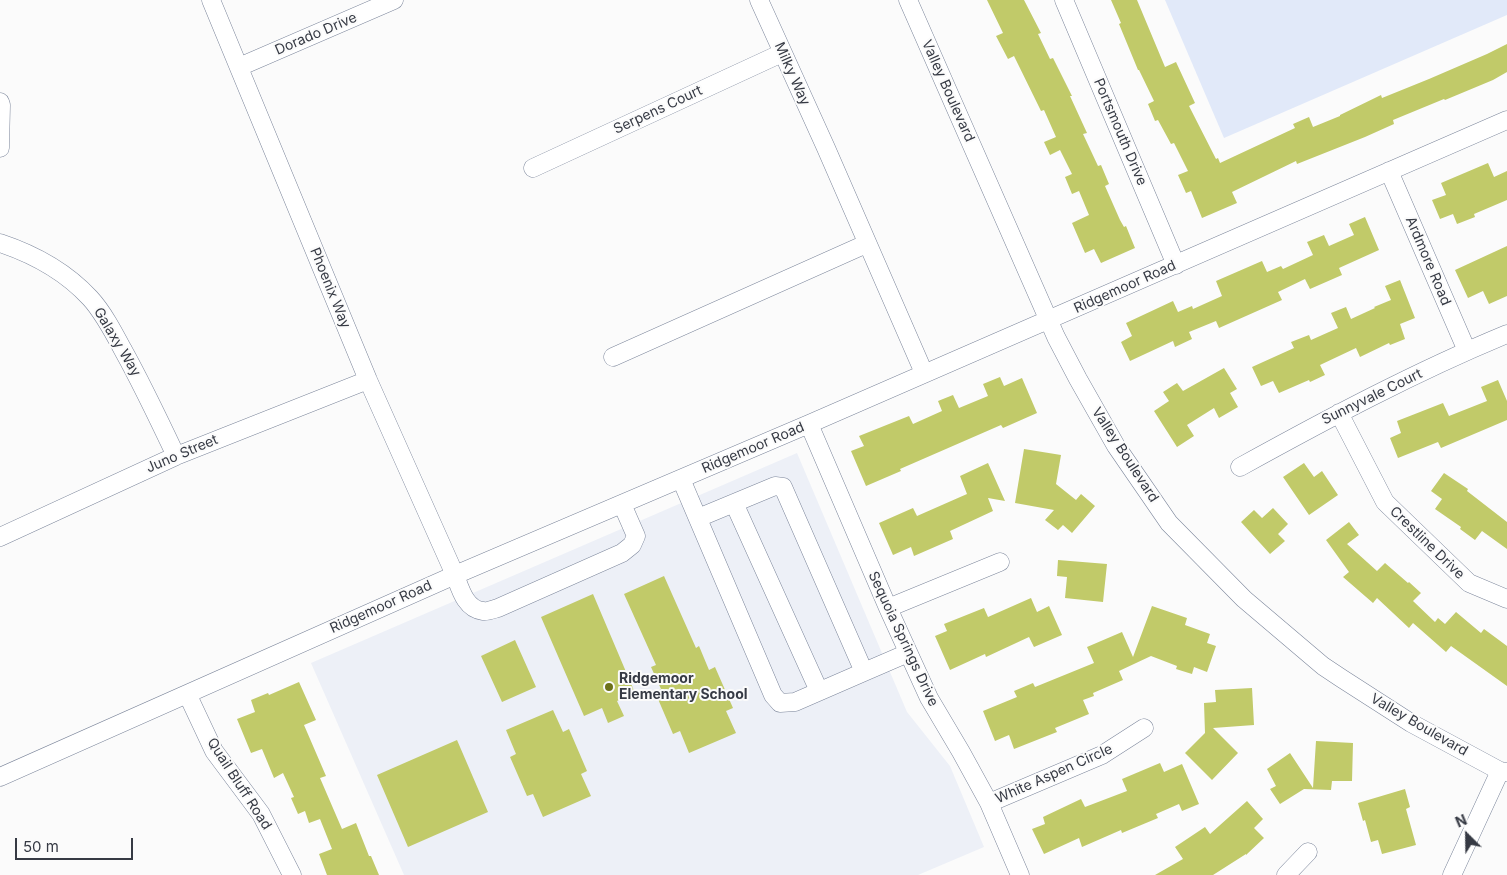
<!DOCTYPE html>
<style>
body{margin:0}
#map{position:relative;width:1507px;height:875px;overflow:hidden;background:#fbfbfb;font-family:Inter,sans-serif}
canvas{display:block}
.north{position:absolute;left:1442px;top:810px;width:50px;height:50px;-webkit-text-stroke:4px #fbfbfb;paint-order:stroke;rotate:337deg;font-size:14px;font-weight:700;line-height:20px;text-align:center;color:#363a44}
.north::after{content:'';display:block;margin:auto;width:18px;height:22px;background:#363a44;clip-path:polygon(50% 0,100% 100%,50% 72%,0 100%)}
.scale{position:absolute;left:15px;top:838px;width:118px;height:22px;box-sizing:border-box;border:2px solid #363a44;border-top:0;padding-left:6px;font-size:15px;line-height:18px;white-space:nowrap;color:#363a44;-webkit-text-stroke:4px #fbfbfb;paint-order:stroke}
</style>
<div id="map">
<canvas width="1507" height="875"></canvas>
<div class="north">N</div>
<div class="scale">50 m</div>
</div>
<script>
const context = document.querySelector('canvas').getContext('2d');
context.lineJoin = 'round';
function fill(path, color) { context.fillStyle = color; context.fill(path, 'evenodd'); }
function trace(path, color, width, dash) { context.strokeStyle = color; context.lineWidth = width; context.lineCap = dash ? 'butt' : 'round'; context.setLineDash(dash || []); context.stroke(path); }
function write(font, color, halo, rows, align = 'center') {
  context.font = font + ' Inter,sans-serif'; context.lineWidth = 4; context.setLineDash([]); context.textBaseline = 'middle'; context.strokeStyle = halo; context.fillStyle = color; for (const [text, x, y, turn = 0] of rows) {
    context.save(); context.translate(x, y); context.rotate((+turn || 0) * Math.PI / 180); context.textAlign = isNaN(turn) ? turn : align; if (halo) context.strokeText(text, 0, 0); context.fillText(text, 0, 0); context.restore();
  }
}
fill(new Path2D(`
 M 797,453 L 907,712 L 950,766 L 984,847 L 918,875 L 404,875 L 311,663 Z`), '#edf0f7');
fill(new Path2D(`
 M 1165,0 L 1507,0 L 1507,15 L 1224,138 Z`), '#e1e9f9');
fill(new Path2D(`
 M 987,0 L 1024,0 L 1041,33 L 1038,34 L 1050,59 L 1053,58 L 1072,96 L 1070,96 L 1087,133 L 1083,134 L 1098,166 L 1101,165 L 1109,184 L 1105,186 L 1120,220 L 1124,227 L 1126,226 L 1135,248 L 1101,263 L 1094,249 L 1085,253 L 1072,223 L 1089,215 L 1079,191 L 1072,194 L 1065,177 L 1072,174 L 1060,150 L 1050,155 L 1044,142 L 1056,137 L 1044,110 L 1041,111 L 1014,56 L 1008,59 L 996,36 L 1003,33 Z
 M 1111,0 L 1137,0 L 1165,67 L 1176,62 L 1195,103 L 1189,106 L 1216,159 L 1218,158 L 1220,163 L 1295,128 L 1293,124 L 1309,117 L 1313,127 L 1340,116 L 1340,115 L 1381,95 L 1382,98 L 1429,79 L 1487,54 L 1507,44 L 1507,72 L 1493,80 L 1445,100 L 1444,99 L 1393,120 L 1394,124 L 1365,137 L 1297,164 L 1296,161 L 1232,192 L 1237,203 L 1202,218 L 1191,191 L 1186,193 L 1178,175 L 1188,171 L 1174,143 L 1171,144 L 1158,120 L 1155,121 L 1148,104 L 1154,101 L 1139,70 L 1138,70 L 1119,24 L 1121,23 Z
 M 1488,163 L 1494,177 L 1507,171 L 1507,200 L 1474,214 L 1475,217 L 1457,224 L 1453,214 L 1440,219 L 1432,200 L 1446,195 L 1441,183 Z
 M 1365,217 L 1379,250 L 1339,268 L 1342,275 L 1310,289 L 1305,279 L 1278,292 L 1282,300 L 1219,328 L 1216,321 L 1189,332 L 1192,339 L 1175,347 L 1173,341 L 1130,361 L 1121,342 L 1132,336 L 1126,323 L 1173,301 L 1178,312 L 1192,306 L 1193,309 L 1222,296 L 1216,281 L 1262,261 L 1267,272 L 1281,266 L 1283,269 L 1313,255 L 1307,242 L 1324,235 L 1329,246 L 1354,235 L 1349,224 Z
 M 1507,246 L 1507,296 L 1489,304 L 1483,291 L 1468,298 L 1455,270 Z
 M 1400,280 L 1415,318 L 1400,324 L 1405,339 L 1390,345 L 1389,343 L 1360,357 L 1356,348 L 1320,365 L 1325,375 L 1310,382 L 1309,380 L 1279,393 L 1273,381 L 1261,386 L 1252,367 L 1294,348 L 1291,342 L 1309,335 L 1311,340 L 1338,328 L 1331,313 L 1346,307 L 1351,319 L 1375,308 L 1374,307 L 1391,300 L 1385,286 Z
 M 1224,368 L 1237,389 L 1230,393 L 1238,407 L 1219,418 L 1214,408 L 1187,425 L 1194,436 L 1177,447 L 1154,411 L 1169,401 L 1163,392 L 1177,383 L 1183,391 Z
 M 1000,377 L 1004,386 L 1022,378 L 1037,413 L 1003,428 L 1001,425 L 900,469 L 901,471 L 866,486 L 851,451 L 864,446 L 859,436 L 909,416 L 913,424 L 942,411 L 938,401 L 953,395 L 959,408 L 988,396 L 983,384 Z
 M 1498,380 L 1507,401 L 1507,420 L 1441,448 L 1438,442 L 1398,458 L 1390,438 L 1401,433 L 1397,421 L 1443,403 L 1449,416 L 1487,401 L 1481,387 Z
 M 1024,449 L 1061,455 L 1056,484 L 1076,500 L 1081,494 L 1095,506 L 1072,533 L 1063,525 L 1058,530 L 1045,520 L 1054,510 L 1015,503 Z
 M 988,463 L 1005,501 L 988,498 L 993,511 L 950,531 L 953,539 L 914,556 L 911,547 L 893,555 L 879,523 L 913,508 L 917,516 L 967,494 L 960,476 Z
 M 1304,463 L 1314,477 L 1322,471 L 1338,495 L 1309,515 L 1283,477 Z
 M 1444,473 L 1468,489 L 1467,491 L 1507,522 L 1507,549 L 1482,531 L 1475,540 L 1460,529 L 1461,527 L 1435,509 L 1442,499 L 1431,491 Z
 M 1273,508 L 1288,524 L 1278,534 L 1285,541 L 1270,554 L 1241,522 L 1254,510 L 1262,518 Z
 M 1349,522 L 1359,535 L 1347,544 L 1377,571 L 1385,563 L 1408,583 L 1409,582 L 1421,593 L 1413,601 L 1435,622 L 1438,618 L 1445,624 L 1456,612 L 1481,633 L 1484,629 L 1507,646 L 1507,686 L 1451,646 L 1446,652 L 1413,623 L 1409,628 L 1377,598 L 1373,603 L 1343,577 L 1349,572 L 1326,540 Z
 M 1058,560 L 1107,564 L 1103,602 L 1065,598 L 1067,577 L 1057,576 Z
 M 664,576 L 696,648 L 699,646 L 709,670 L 715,667 L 733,708 L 726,711 L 736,733 L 689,753 L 680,731 L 673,734 L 655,692 L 661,689 L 651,667 L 656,665 L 624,594 Z
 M 593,594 L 635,693 L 617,701 L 624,716 L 608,723 L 602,708 L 584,716 L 541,617 Z
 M 1031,598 L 1037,612 L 1049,606 L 1062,635 L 1034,647 L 1029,637 L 986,657 L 985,654 L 950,670 L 935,636 L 947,631 L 944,624 L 984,608 L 988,617 Z
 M 1152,606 L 1187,618 L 1185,625 L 1210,634 L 1207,643 L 1216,646 L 1207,672 L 1194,667 L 1192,674 L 1176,669 L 1177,666 L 1151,656 L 1119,671 L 1123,680 L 1093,693 L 1094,696 L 1083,700 L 1089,714 L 1055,728 L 1057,732 L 1014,749 L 1009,735 L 995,741 L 983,711 L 1017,697 L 1014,691 L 1033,683 L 1035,687 L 1094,663 L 1087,647 L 1122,632 L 1133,657 Z
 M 515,640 L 536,687 L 502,702 L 481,656 Z
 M 299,682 L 316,720 L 304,725 L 326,776 L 320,778 L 342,829 L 356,823 L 369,856 L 371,856 L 379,875 L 327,875 L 319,854 L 332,849 L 320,819 L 309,823 L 305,811 L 298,814 L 291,798 L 294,797 L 283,773 L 274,778 L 262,749 L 251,753 L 237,719 L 255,712 L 251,700 L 268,693 L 269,695 Z
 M 1252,688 L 1254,725 L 1213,728 L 1238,753 L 1212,780 L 1185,753 L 1205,733 L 1204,703 L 1216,702 L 1215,690 Z
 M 553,710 L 563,732 L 569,729 L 587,771 L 581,774 L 591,796 L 543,817 L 533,794 L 527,796 L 510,757 L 516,754 L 506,730 Z
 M 457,740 L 488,812 L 408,847 L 377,775 Z
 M 1316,741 L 1353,743 L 1352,781 L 1332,781 L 1331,790 L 1304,789 L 1280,804 L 1270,789 L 1276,786 L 1267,769 L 1290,753 L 1313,788 Z
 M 1160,763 L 1164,772 L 1182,764 L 1199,804 L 1182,811 L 1179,804 L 1156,814 L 1158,818 L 1122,833 L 1121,830 L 1082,847 L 1079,838 L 1044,854 L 1032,829 L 1045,824 L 1043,817 L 1081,799 L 1085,807 L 1127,791 L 1122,779 Z
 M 1405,789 L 1410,807 L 1406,809 L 1416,845 L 1382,854 L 1378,840 L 1371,842 L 1365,820 L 1363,821 L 1358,803 Z
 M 1247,801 L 1263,819 L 1254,828 L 1264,838 L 1246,855 L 1246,854 L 1213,875 L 1155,875 L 1183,859 L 1175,847 L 1205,827 L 1210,834 Z`), '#c1ca69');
const minor = new Path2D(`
 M 211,0 L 368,380 L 455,575 C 460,588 465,609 483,611 C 487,612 494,609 498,608 L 622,553 L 632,545 L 636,536 L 622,504
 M 759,0 L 826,148 L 924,373
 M 908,0 L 1056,337 L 1078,379 L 1116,446 L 1169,523 L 1244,599 L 1323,666 L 1341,678 L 1411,723 L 1500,771 L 1507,772
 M 1064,0 L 1176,265
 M 239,67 L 394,0
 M 0,102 L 1,105 L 0,148
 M 533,168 L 782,53
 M 1389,171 L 1467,351
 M 0,243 C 33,254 66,272 90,298 C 103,312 114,333 123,350 C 142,384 159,420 176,456
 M 613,357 L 866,244
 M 1339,413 L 1385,502 L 1469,583 L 1507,599
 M 809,424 L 888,608 L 929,698 L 961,752 L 989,803 L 1020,875
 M 1240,467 C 1327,419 1415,372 1507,334
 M 681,479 L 773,695 L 780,703 L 795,702 L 864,672 L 783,487 L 775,486 L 698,518
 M 734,503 L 819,691
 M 0,537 L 176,456 L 368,380
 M 888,608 L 1000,562
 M 864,672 L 908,653
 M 189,693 L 191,702 L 214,751 L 261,814 L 292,875
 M 0,777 L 455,575 L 809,424 L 1507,120
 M 989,803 L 1102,755 L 1144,728
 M 1286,875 L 1308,852
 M 1452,875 L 1500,771`);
trace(minor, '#7c869b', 19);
trace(minor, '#fff', 18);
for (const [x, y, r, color] of [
 [609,687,5,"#6d7219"]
]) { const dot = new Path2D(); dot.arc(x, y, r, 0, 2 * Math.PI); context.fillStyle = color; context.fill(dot); trace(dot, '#fbfbfb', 2); }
write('14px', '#363a44', '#fbfbfb', [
 ["Dorado Drive",316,34,-23],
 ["Milky Way",792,74,66],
 ["Valley Boulevard",948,91,66],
 ["Serpens Court",658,110,-25],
 ["Portsmouth Drive",1120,132,67],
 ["Ardmore Road",1428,261,67],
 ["Ridgemoor Road",1125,287,-24],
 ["Phoenix Way",330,288,68],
 ["Galaxy Way",117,342,59],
 ["Sunnyvale Court",1372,397,-26],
 ["Ridgemoor Road",753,448,-23],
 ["Juno Street",182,454,-23],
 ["Valley Boulevard",1125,455,57],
 ["Crestline Drive",1427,543,44],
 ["Ridgemoor Road",381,607,-24],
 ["Sequoia Springs Drive",903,639,65],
 ["Valley Boulevard",1419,725,30],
 ["White Aspen Circle",1054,774,-24],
 ["Quail Bluff Road",239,784,57]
]);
write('bold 14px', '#363a44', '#fbfbfb', [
 ["Ridgemoor",619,679],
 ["Elementary School",619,695]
], 'left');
</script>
